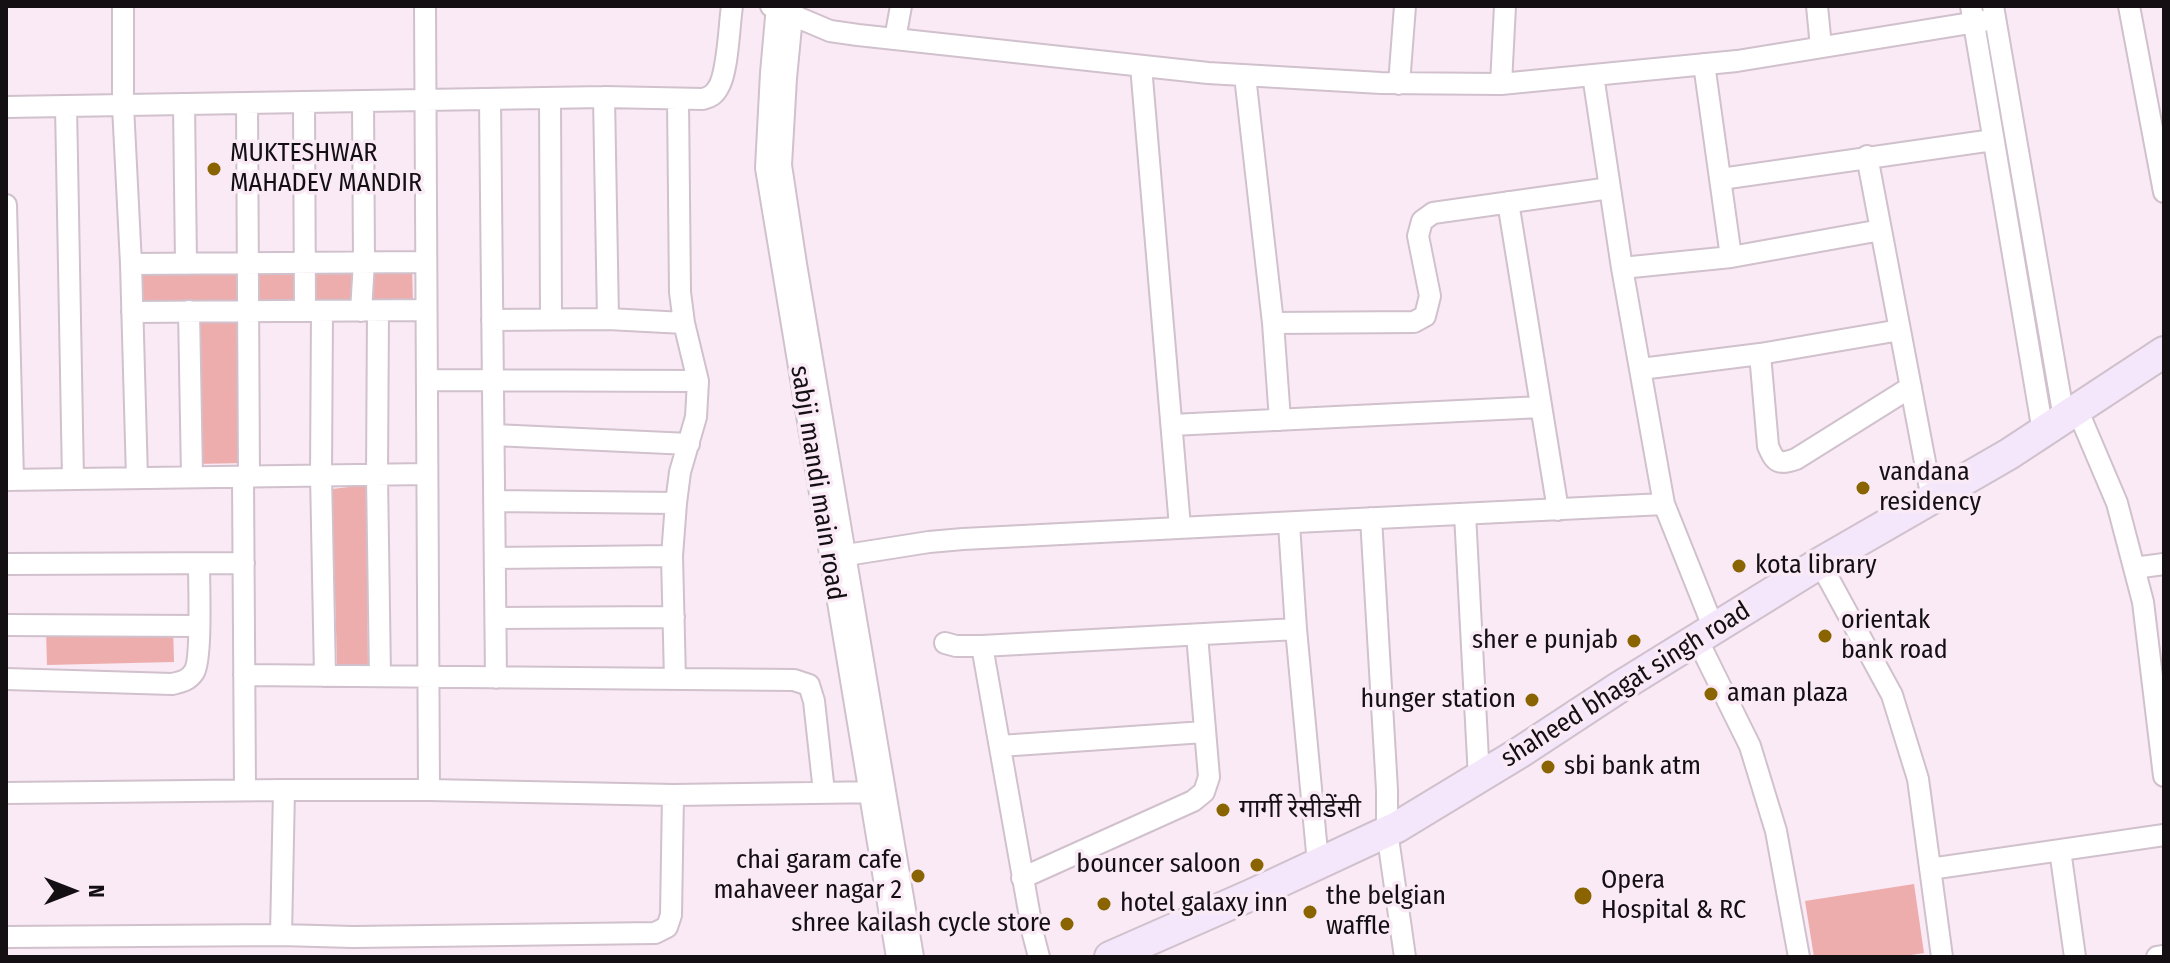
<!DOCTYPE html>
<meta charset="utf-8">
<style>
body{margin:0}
#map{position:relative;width:2170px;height:963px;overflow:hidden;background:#f9eaf5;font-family:"Fira Sans Condensed",sans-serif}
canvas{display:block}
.frame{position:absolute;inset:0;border:8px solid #140f13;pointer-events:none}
.north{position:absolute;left:32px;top:851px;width:80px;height:80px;-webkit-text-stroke:6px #f9eaf5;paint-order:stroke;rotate:90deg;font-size:22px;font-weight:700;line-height:32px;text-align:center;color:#140f13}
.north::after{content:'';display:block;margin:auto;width:28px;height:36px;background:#140f13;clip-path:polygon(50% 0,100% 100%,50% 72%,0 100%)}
</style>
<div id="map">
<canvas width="2170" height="963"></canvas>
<div class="frame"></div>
<div class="north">N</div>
</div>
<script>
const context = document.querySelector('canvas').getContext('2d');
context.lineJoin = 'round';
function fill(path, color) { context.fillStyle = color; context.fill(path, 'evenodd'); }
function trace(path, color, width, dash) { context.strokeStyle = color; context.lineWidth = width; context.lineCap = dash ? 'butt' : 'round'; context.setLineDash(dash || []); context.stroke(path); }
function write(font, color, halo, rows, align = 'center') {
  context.font = font + ' "Fira Sans Condensed","Noto Sans Devanagari",sans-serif'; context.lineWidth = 7; context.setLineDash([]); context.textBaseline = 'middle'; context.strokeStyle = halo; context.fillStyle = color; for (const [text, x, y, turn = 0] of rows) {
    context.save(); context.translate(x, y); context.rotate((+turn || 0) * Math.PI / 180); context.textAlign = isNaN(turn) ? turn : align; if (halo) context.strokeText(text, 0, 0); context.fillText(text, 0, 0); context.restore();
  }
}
fill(new Path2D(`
 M 412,267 L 413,304 L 136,306 L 136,269 Z
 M 195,319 L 243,319 L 244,463 L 196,464 Z
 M 366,485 L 368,667 L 337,665 L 332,489 Z
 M 173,626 L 174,662 L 47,665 L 46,630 Z
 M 1914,884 L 1924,953 L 1898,957 L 1814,957 L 1805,901 Z`), '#edadad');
const street = new Path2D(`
 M 123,6 L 123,106 L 131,264 L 137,478
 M 425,6 L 429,790
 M 771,6 L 830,31 L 858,35 L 1208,73 L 1381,83 L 1501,84 L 1737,61 L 1995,19
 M 777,6 L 771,73 L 766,168 L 897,957
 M 793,6 L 786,78 L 781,165 L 796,264 L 913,957
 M 1817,6 L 1821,47
 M 1971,6 L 2043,432
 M 1993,6 L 2064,418
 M 2129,6 L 2164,192
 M 895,39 L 901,6
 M 1704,64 L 1731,257
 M 1141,66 L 1180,527
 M 1593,75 L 1622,268 L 1664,504 L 1714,629
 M 1245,76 L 1273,323 L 1280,420
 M 1399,84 L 1405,6
 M 1501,84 L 1505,6
 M 604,97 L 608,319
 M 550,98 L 551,319
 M 490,99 L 496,678
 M 304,102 L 305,311
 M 247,103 L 249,477
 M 184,104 L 186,264
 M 66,106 L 73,479
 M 6,107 L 604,97 L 703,99 C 710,97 714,95 718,88 C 728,73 729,26 732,6
 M 1867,156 L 1932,499
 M 1721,179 L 1993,140
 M 1508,202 L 1558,510
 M 6,205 L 13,480
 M 131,264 L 426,262
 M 1622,268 L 1731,257 L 1881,230
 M 189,311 L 192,477
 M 322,311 L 321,475 L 325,676
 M 361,311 L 364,262 L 363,101
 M 378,311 L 377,476 L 380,676
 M 132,312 L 426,310
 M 492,320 L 608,319 L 684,323
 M 1273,323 L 1414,322 L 1425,316 L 1430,296 L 1418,236 L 1422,221 L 1433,213 L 1610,188
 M 1760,354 L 1768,446 C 1775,463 1779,465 1796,459 L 1911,387
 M 1641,369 L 1760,354 L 1900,330
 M 427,380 L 698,381
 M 2077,409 L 2117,503 L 2143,602 L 2164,776
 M 1172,425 L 1541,407
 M 494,435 L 689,444
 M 243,477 L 245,790
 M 6,480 L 427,474
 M 494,501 L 676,503
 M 1465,514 L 1479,778
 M 1371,518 L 1387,790 L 1387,831 L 1405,957
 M 1289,524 L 1296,629 L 1318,863
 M 834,557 L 929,542 L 963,539 C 1197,526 1430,516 1664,504
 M 495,558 L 672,556
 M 1820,563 L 1892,695 L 1918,779 L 1942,957
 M 6,564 L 244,563
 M 2134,568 L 2164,564
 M 496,618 L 674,617
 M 6,625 L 198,626
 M 1697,639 L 1750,746 L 1776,831 L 1799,957
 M 945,643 L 956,646 L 982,646 L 1296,629
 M 982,646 L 1033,934 L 1039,957
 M 244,675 L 794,680 L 809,685 L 814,701 L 824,792
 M 6,679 L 172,684 C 181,682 188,681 194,672 C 202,660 199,584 199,564
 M 675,679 L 672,556 L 676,503 L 680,472 L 696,417 L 698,381 L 684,323 L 680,292 L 678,100
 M 1000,746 L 1204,732
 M 6,793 L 284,790 L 429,790 L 673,795 L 882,792
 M 2060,850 L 2075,957
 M 1930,869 L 2164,835
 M 1022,878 L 1193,801 L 1204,792 L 1209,777 L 1197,635
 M 281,935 L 284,790
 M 6,937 L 281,935 L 353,937 L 655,933 L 667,927 L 671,915 L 673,795
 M 2157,957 L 2164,956`);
const secondary = new Path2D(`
 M 1110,957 L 1251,895 L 1397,827 L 1519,753 L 1618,688 L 1820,563 L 2009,454 L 2164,352`);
trace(street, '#d0c1cc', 24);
trace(secondary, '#d0c1cc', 34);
trace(street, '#fff', 20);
trace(secondary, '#f5e7fb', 30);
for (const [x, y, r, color] of [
 [214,169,8,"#896401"],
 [1863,488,8,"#896401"],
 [1739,566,8,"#896401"],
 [1825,636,8,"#896401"],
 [1634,641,8,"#896401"],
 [1711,694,8,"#896401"],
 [1532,700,8,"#896401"],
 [1548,767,8,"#896401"],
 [1223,810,8,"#896401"],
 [1257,865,8,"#896401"],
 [918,876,8,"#896401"],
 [1583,896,10,"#896401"],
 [1104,904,8,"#896401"],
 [1310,912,8,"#896401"],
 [1067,924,8,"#896401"]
]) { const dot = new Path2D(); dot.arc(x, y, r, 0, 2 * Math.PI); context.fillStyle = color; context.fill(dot); trace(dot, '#f9eaf5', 3); }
write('26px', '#140f13', '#f9eaf5', [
 ["MUKTESHWAR",230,154],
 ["MAHADEV MANDIR",230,184],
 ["vandana",1879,473],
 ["residency",1879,503],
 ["kota library",1755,566],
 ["orientak",1841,621],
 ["bank road",1841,651],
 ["sher e punjab",1618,641,"right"],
 ["aman plaza",1727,694],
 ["hunger station",1516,700,"right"],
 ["sbi bank atm",1564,767],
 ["गार्गी रेसीडेंसी",1239,810],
 ["chai garam cafe",902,861,"right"],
 ["mahaveer nagar 2",902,891,"right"],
 ["bouncer saloon",1241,865,"right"],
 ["Opera",1601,881],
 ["Hospital & RC",1601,911],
 ["the belgian",1326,897],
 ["waffle",1326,927],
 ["hotel galaxy inn",1120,904],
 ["shree kailash cycle store",1051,924,"right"]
], 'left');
write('26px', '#140f13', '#f9eaf5', [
 ["sabji mandi main road",817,483,81],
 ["shaheed bhagat singh road",1626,685,-32]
]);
</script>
